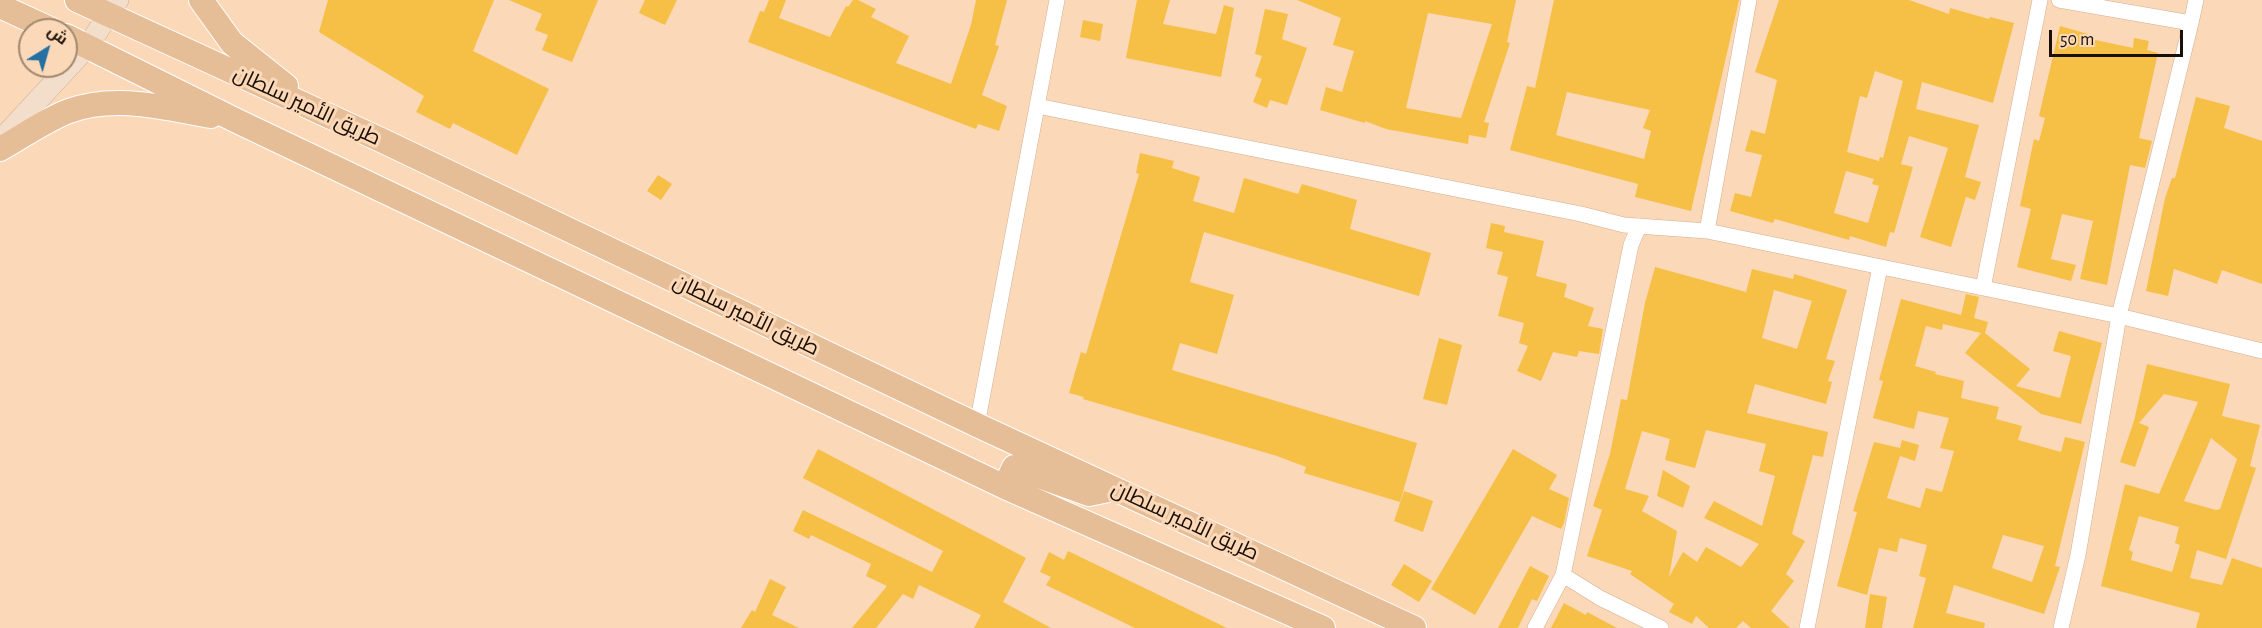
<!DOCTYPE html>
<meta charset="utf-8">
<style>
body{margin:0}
#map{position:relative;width:2262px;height:628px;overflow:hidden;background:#fbd8b8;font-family:"Alegreya Sans",Cairo,sans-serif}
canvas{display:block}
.north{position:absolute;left:18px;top:18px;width:60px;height:60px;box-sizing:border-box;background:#fbd8b8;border:2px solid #a18870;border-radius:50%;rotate:37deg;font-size:16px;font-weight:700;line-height:24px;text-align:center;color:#1b0f05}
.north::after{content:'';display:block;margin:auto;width:21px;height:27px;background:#256fa3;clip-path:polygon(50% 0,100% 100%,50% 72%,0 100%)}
.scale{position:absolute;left:2049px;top:30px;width:134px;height:27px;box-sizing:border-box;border:3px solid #1b0f05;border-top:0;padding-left:8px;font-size:18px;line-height:21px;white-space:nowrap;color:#1b0f05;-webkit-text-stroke:4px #fbd8b8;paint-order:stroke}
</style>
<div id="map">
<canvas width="2262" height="628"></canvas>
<div class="north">ش</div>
<div class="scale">50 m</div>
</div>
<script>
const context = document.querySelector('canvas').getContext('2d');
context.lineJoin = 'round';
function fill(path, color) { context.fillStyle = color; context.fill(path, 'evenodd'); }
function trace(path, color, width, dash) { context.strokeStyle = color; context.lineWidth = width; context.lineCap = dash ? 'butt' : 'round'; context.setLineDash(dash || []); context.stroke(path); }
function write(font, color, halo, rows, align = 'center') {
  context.font = font + ' "Alegreya Sans",Cairo,sans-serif'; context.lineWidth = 6; context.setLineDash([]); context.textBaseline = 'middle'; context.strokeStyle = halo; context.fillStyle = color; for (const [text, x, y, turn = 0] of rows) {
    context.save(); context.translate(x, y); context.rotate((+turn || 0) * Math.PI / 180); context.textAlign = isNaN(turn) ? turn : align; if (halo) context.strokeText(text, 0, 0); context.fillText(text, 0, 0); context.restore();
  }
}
fill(new Path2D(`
 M 328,0 L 494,0 L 473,51 L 549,89 L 517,155 L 453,123 L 450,129 L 416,112 L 424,96 L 319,32 Z
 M 509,0 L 598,0 L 572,62 L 542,50 L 548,35 L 535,30 L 542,14 Z
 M 645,0 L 677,0 L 665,25 L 639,13 Z
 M 769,0 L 786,0 L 779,18 L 830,37 L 846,6 L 848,7 L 853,0 L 858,0 L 876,9 L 871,17 L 909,36 L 896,63 L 951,84 L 971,25 L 976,0 L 1007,0 L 995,45 L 999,46 L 982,95 L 1007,106 L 999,131 L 978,124 L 976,129 L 748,42 L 760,11 L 764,12 Z
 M 1137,0 L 1170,0 L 1163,24 L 1216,34 L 1224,5 L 1234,8 L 1221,77 L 1126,58 Z
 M 1297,0 L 1516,0 L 1507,42 L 1510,43 L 1484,122 L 1489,123 L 1486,138 L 1469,135 L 1468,144 L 1386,129 L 1365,121 L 1365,123 L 1320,110 L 1326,87 L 1342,92 L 1354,51 L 1333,45 L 1341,18 ZM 1428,13 L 1492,24 L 1461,118 L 1406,108 Z
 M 1554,0 L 1739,0 L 1691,211 L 1635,197 L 1638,184 L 1510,150 L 1527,86 L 1535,88 ZM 1567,92 L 1650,110 L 1643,128 L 1651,131 L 1644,159 L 1556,135 Z
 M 1779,0 L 1909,0 L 1949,14 L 1950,8 L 1989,19 L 1990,17 L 2014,23 L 1993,103 L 1922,82 L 1916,109 L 1979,125 L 1965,177 L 1981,182 L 1975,200 L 1966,197 L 1951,247 L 1920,237 L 1948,148 L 1909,136 L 1901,164 L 1913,167 L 1894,233 L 1890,232 L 1886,247 L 1850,236 L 1849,240 L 1775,219 L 1773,223 L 1730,211 L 1735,193 L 1751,197 L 1762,155 L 1745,151 L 1751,130 L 1765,134 L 1777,80 L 1755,72 ZM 1875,71 L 1903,81 L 1883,158 L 1880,157 L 1879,161 L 1847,152 L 1860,96 L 1867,98 ZM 1846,171 L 1874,179 L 1872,184 L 1879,186 L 1868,223 L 1834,213 Z
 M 1265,9 L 1288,14 L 1282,39 L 1307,48 L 1287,105 L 1270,100 L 1267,108 L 1253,102 L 1262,79 L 1255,76 L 1262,56 L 1255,54 Z
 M 1083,20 L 1103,24 L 1100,41 L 1080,37 Z
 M 2060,26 L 2088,34 L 2086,38 L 2133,48 L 2134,38 L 2149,41 L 2147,50 L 2158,53 L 2139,138 L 2152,141 L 2145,168 L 2130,165 L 2107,285 L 2080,279 L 2093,221 L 2062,214 L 2051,259 L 2076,265 L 2071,281 L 2017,267 L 2031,209 L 2020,206 L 2034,139 L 2039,141 L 2045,118 L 2039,116 Z
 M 2196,97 L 2230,106 L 2224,128 L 2262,141 L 2262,284 L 2222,270 L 2217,284 L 2174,269 L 2168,296 L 2146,291 L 2165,198 L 2172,178 L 2175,178 Z
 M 1140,153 L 1174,161 L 1172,168 L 1200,177 L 1193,201 L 1234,213 L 1244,178 L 1298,194 L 1302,184 L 1357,200 L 1350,229 L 1431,253 L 1419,296 L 1204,232 L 1190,282 L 1234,295 L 1217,354 L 1180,343 L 1172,370 L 1417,443 L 1400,502 L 1304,473 L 1306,467 L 1277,456 L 1083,399 L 1084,397 L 1069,393 L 1081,352 L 1086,354 L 1139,174 L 1136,173 Z
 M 658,175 L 672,184 L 661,200 L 647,191 Z
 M 1491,223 L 1505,226 L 1504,232 L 1544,241 L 1536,276 L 1567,284 L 1564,297 L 1594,308 L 1588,326 L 1603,329 L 1599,354 L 1579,351 L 1577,357 L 1553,352 L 1541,381 L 1517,371 L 1528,346 L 1519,343 L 1524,323 L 1498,316 L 1508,277 L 1497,274 L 1503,252 L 1486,248 Z
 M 1655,267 L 1746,292 L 1752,269 L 1793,279 L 1794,274 L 1847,290 L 1826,359 L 1835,361 L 1828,381 L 1832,382 L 1826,404 L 1755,384 L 1747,413 L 1828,432 L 1823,457 L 1813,455 L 1792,534 L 1805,541 L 1786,574 L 1794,581 L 1771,611 L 1790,628 L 1751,628 L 1743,621 L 1736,628 L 1709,628 L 1696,616 L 1692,624 L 1669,612 L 1674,604 L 1630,574 L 1632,571 L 1587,556 L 1602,510 L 1593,506 L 1610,454 L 1621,399 L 1627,400 L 1645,303 ZM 1774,290 L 1812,301 L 1797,349 L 1762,338 ZM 1706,430 L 1766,444 L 1759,471 L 1775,476 L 1762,526 L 1714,501 L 1704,518 L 1759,544 L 1741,567 L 1706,547 L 1697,562 L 1683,552 L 1669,577 L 1677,531 L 1642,511 L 1649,496 L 1625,489 L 1642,431 L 1670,439 L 1665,460 L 1695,468 Z
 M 1966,294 L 1979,297 L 1974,318 L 1988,322 L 1985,333 L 2030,369 L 2016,386 L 2060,398 L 2071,356 L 2053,351 L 2059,331 L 2102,343 L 2081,424 L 2041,414 L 1965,353 L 1981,333 L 1943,324 L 1942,330 L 1926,326 L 1915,366 L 1936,372 L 1935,374 L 1964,381 L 1961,398 L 1999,407 L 1996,419 L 2022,426 L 2018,440 L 2061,452 L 2065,437 L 2085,442 L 2055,566 L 2060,567 L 2044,614 L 1954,585 L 1946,613 L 1985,623 L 1984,628 L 1913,628 L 1926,578 L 1919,576 L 1927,545 L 1900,538 L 1897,552 L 1879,548 L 1867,595 L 1837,586 L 1857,512 L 1853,511 L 1874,442 L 1900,448 L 1902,440 L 1919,445 L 1915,461 L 1900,456 L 1887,498 L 1920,508 L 1926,488 L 1942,492 L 1954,451 L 1940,448 L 1949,418 L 1918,411 L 1914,429 L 1873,418 L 1883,381 L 1879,380 L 1901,299 L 1961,315 ZM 2003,535 L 2044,546 L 2032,582 L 1992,568 Z
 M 1439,338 L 1462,345 L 1447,405 L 1423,399 Z
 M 2147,364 L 2230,384 L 2222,416 L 2260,425 L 2250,466 L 2256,468 L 2226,559 L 2197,550 L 2190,578 L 2222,585 L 2232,558 L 2262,568 L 2262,628 L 2196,628 L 2200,613 L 2101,586 L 2125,484 L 2159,494 L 2198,402 L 2164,394 L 2139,423 L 2149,427 L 2135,467 L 2120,462 L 2134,421 ZM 2211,438 L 2237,459 L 2220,509 L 2216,510 L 2184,501 ZM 2139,516 L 2179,527 L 2175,543 L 2180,545 L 2172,572 L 2131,560 L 2133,552 L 2129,550 Z
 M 818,449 L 1026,558 L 1003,602 L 1051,628 L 974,628 L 981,615 L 919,585 L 913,599 L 903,594 L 876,628 L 852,628 L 887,586 L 866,576 L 871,564 L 811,535 L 809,539 L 793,531 L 803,510 L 932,572 L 943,551 L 803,478 Z
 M 1513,449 L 1557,475 L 1549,489 L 1569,498 L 1564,523 L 1561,529 L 1532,516 L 1475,615 L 1431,589 Z
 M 1663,470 L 1690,486 L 1683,508 L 1657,496 Z
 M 1404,491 L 1433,501 L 1423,532 L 1394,521 Z
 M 1068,551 L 1227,628 L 1135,628 L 1046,585 L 1051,577 L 1040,572 L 1049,552 L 1064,560 Z
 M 1404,564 L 1432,581 L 1419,602 L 1391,585 Z
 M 1530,566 L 1549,576 L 1537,601 L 1532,599 L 1518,628 L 1498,628 Z
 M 770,579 L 786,587 L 772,615 L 799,628 L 741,628 L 752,610 L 755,612 Z
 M 1870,594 L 1887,597 L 1882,628 L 1865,628 Z
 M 1564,603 L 1586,615 L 1587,612 L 1617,628 L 1551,628 Z`), '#f6bf45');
const street = new Path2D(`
 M 2059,0 L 2191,23 L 2119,316 L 2078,555 L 2061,628
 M 2191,23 L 2196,0
 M 1037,106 L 1581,214 L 1624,225 L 1707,231 L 2119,316 L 2262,351
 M 1639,226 L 1631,245 L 1563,575 L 1600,598 L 1661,628
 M 1707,231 L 1749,0
 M 1983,288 L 2040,0
 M 977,425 L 1057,0
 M 1535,628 L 1563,575
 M 1807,628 L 1880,267`);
const secondary = new Path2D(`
 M 0,141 L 88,46 L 118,0`);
const primary = new Path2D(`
 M 77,0 L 381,140 L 977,425 L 1414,628
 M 201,0 L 232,43 L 286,86
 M 0,6 L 52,30
 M 66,36 L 237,121 L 1005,487 L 1323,628
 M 0,149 C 22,137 45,120 69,111 C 115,94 165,108 211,116
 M 1005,487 L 1014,467 L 1089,494 L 1113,489`);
trace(street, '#d1ae90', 16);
trace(secondary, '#d1ae90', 22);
trace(primary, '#fff', 26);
trace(street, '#fff', 15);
trace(secondary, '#f2decb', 21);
trace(primary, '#e5be97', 24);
write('21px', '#1b0f05', '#fbd8b8', [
 ["طريق الأمير سلطان",307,106,25],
 ["طريق الأمير سلطان",746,315,26],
 ["طريق الأمير سلطان",1185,521,25]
]);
</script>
